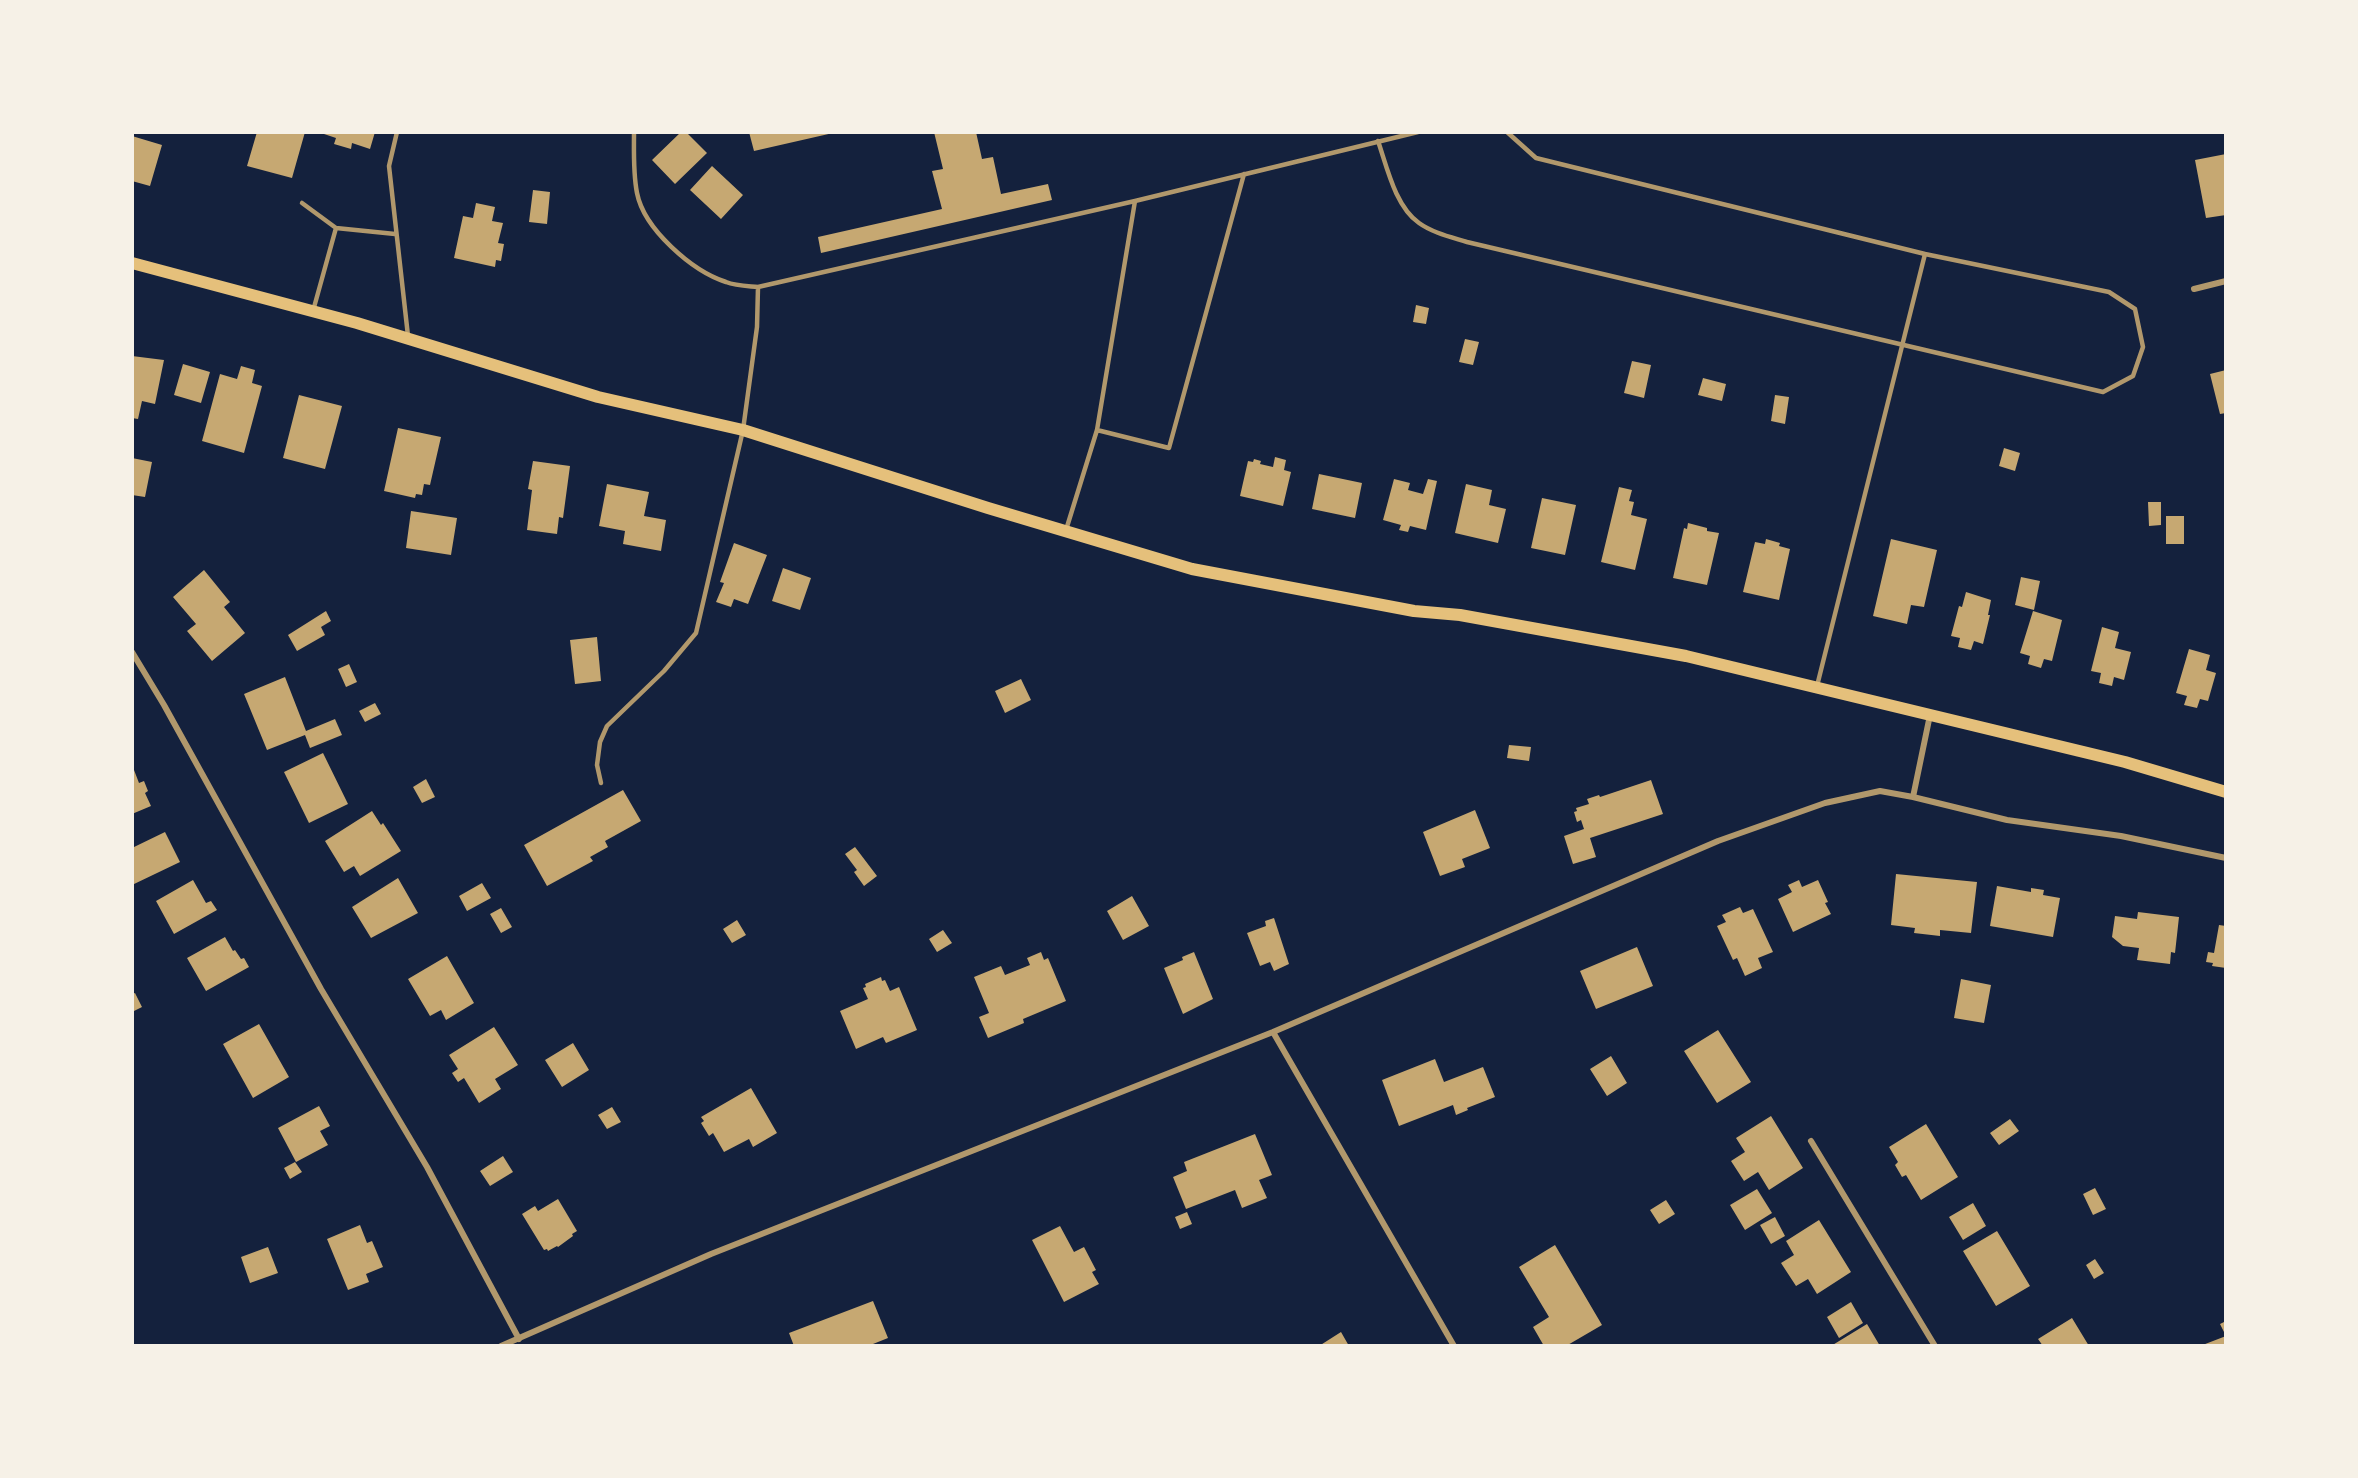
<!DOCTYPE html>
<style>
body{margin:0}
#map{position:relative;width:2358px;height:1478px;overflow:hidden;background:#14213d;font-family:"Zilla Slab",serif}
canvas{display:block}
.frame{position:absolute;inset:0;border:134px solid #f6f1e7;pointer-events:none}
</style>
<div id="map">
<canvas width="2358" height="1478"></canvas>
<div class="frame"></div>
</div>
<script>
const context = document.querySelector('canvas').getContext('2d');
context.lineJoin = 'round';
function fill(path, color) { context.fillStyle = color; context.fill(path, 'evenodd'); }
function trace(path, color, width, dash) { context.strokeStyle = color; context.lineWidth = width; context.lineCap = dash ? 'butt' : 'round'; context.setLineDash(dash || []); context.stroke(path); }
fill(new Path2D(`
 M 257,132 L 305,132 L 292,178 L 247,166 Z
 M 318,132 L 375,132 L 370,149 L 352,143 L 351,149 L 334,144 L 336,138 Z
 M 681,132 L 686,132 L 707,153 L 675,184 L 652,160 Z
 M 749,132 L 833,132 L 833,133 L 754,151 Z
 M 934,132 L 976,132 L 982,159 L 993,157 L 1001,194 L 1048,184 L 1052,200 L 821,253 L 818,237 L 942,209 L 932,171 L 943,169 Z
 M 132,136 L 162,145 L 150,186 L 132,181 Z
 M 2226,154 L 2226,215 L 2206,218 L 2195,160 Z
 M 712,166 L 743,195 L 721,219 L 690,190 Z
 M 533,190 L 550,192 L 547,224 L 529,222 Z
 M 476,203 L 495,207 L 492,221 L 503,223 L 498,243 L 504,244 L 501,261 L 496,260 L 495,267 L 454,258 L 463,216 L 473,218 Z
 M 1416,305 L 1429,308 L 1426,324 L 1413,322 Z
 M 1465,339 L 1479,342 L 1473,365 L 1459,362 Z
 M 132,356 L 164,360 L 155,404 L 142,401 L 138,419 L 132,418 Z
 M 1632,361 L 1651,365 L 1644,398 L 1624,393 Z
 M 183,364 L 210,372 L 201,403 L 174,395 Z
 M 241,366 L 255,370 L 252,383 L 262,386 L 244,453 L 202,441 L 220,374 L 237,379 Z
 M 2226,370 L 2226,413 L 2220,414 L 2210,374 Z
 M 1703,378 L 1726,384 L 1722,401 L 1698,395 Z
 M 299,395 L 342,406 L 325,469 L 283,458 Z
 M 1775,395 L 1789,397 L 1785,424 L 1771,421 Z
 M 398,428 L 441,437 L 430,485 L 424,484 L 422,495 L 416,494 L 415,498 L 384,491 Z
 M 2004,448 L 2020,453 L 2015,471 L 1999,466 Z
 M 1275,457 L 1286,460 L 1284,470 L 1291,472 L 1283,506 L 1240,496 L 1248,461 L 1253,462 L 1254,459 L 1261,461 L 1260,464 L 1273,467 Z
 M 132,458 L 152,462 L 145,497 L 132,495 Z
 M 533,461 L 570,466 L 563,518 L 559,517 L 557,534 L 527,530 L 532,490 L 528,489 Z
 M 1319,474 L 1362,483 L 1355,518 L 1312,509 Z
 M 1394,479 L 1410,483 L 1408,490 L 1423,494 L 1428,479 L 1437,481 L 1426,530 L 1410,526 L 1408,532 L 1399,530 L 1401,525 L 1383,520 Z
 M 607,484 L 649,492 L 644,516 L 666,520 L 661,551 L 623,544 L 625,531 L 599,526 Z
 M 1466,484 L 1492,490 L 1489,505 L 1506,509 L 1498,543 L 1455,533 Z
 M 1619,487 L 1632,490 L 1629,501 L 1634,502 L 1631,515 L 1647,519 L 1635,570 L 1601,562 Z
 M 1542,498 L 1576,505 L 1565,555 L 1531,548 Z
 M 2148,502 L 2161,502 L 2161,525 L 2149,526 Z
 M 411,511 L 457,518 L 451,555 L 406,548 Z
 M 2166,516 L 2184,516 L 2184,544 L 2166,544 Z
 M 1688,523 L 1707,528 L 1707,531 L 1719,533 L 1707,585 L 1673,578 L 1684,528 L 1687,529 Z
 M 1766,539 L 1780,543 L 1779,546 L 1790,549 L 1779,600 L 1743,592 L 1755,542 L 1765,544 Z
 M 1891,539 L 1937,550 L 1924,607 L 1911,605 L 1907,624 L 1873,616 Z
 M 734,543 L 767,555 L 748,604 L 734,599 L 731,607 L 716,602 L 724,583 L 720,582 Z
 M 783,568 L 811,578 L 800,610 L 772,601 Z
 M 204,570 L 230,602 L 224,607 L 245,633 L 212,661 L 187,631 L 196,624 L 173,597 Z
 M 2021,577 L 2040,581 L 2034,610 L 2015,605 Z
 M 1966,592 L 1991,600 L 1988,615 L 1990,615 L 1983,644 L 1974,641 L 1971,650 L 1958,647 L 1960,638 L 1951,636 L 1959,606 L 1962,607 Z
 M 326,611 L 331,621 L 321,627 L 325,635 L 297,651 L 288,635 Z
 M 2033,611 L 2062,620 L 2052,661 L 2044,659 L 2041,668 L 2028,664 L 2030,656 L 2020,653 Z
 M 2102,627 L 2119,632 L 2115,648 L 2131,652 L 2124,680 L 2114,677 L 2112,686 L 2099,683 L 2101,673 L 2091,671 Z
 M 597,637 L 601,681 L 575,684 L 570,640 Z
 M 2189,649 L 2210,655 L 2206,670 L 2216,673 L 2208,701 L 2200,699 L 2197,708 L 2184,705 L 2187,696 L 2176,693 Z
 M 349,664 L 357,682 L 346,687 L 338,669 Z
 M 285,677 L 306,731 L 335,719 L 342,735 L 310,748 L 305,735 L 267,750 L 244,694 Z
 M 1021,679 L 1031,700 L 1005,713 L 995,691 Z
 M 375,703 L 381,714 L 365,722 L 359,711 Z
 M 1509,745 L 1531,747 L 1529,761 L 1507,758 Z
 M 323,753 L 348,804 L 309,823 L 284,772 Z
 M 132,770 L 134,770 L 139,783 L 144,781 L 148,791 L 145,793 L 151,806 L 132,814 Z
 M 426,779 L 435,797 L 422,803 L 413,787 Z
 M 1651,780 L 1663,814 L 1590,838 L 1596,857 L 1573,864 L 1564,836 L 1584,829 L 1581,820 L 1577,822 L 1574,812 L 1577,811 L 1576,808 L 1589,804 L 1587,799 L 1599,795 L 1600,797 Z
 M 623,790 L 641,821 L 605,841 L 608,847 L 590,857 L 593,861 L 547,886 L 524,845 Z
 M 1475,810 L 1490,848 L 1462,859 L 1465,867 L 1440,876 L 1423,832 Z
 M 372,811 L 381,825 L 383,823 L 401,851 L 360,876 L 354,866 L 344,872 L 325,841 Z
 M 165,832 L 180,862 L 132,885 L 132,848 Z
 M 855,847 L 877,876 L 864,886 L 854,872 L 857,870 L 845,854 Z
 M 1896,874 L 1977,882 L 1971,933 L 1940,930 L 1940,936 L 1914,933 L 1915,928 L 1891,925 Z
 M 398,878 L 418,913 L 371,938 L 352,907 Z
 M 193,880 L 206,903 L 211,901 L 217,910 L 174,934 L 156,901 Z
 M 1799,880 L 1802,887 L 1818,880 L 1828,902 L 1825,903 L 1831,914 L 1793,932 L 1778,899 L 1792,892 L 1788,885 Z
 M 482,883 L 491,898 L 467,911 L 459,896 Z
 M 1997,886 L 2031,892 L 2031,888 L 2044,890 L 2043,895 L 2060,898 L 2053,937 L 1990,926 Z
 M 1132,896 L 1149,926 L 1123,940 L 1107,911 Z
 M 1740,907 L 1743,913 L 1753,909 L 1773,952 L 1758,958 L 1762,968 L 1745,976 L 1737,958 L 1733,960 L 1717,926 L 1726,922 L 1722,915 Z
 M 501,908 L 512,927 L 501,933 L 490,914 Z
 M 2138,912 L 2179,917 L 2175,953 L 2171,952 L 2170,964 L 2137,960 L 2139,948 L 2123,946 L 2112,937 L 2115,916 L 2137,919 Z
 M 1274,918 L 1289,964 L 1274,971 L 1270,962 L 1260,966 L 1247,933 L 1266,926 L 1265,921 Z
 M 737,920 L 746,935 L 732,943 L 723,929 Z
 M 2219,925 L 2226,926 L 2226,968 L 2212,966 L 2213,963 L 2206,962 L 2208,952 L 2214,953 Z
 M 943,930 L 952,943 L 937,952 L 929,939 Z
 M 225,937 L 233,951 L 235,950 L 241,959 L 244,958 L 249,967 L 206,991 L 187,958 Z
 M 1637,947 L 1653,986 L 1596,1009 L 1580,971 Z
 M 1041,952 L 1044,960 L 1048,958 L 1066,1001 L 1023,1019 L 1024,1023 L 988,1038 L 979,1017 L 989,1013 L 974,977 L 1001,966 L 1005,975 L 1030,965 L 1027,958 Z
 M 1194,952 L 1213,999 L 1183,1014 L 1164,968 L 1183,960 L 1182,957 Z
 M 447,956 L 474,1003 L 446,1020 L 441,1010 L 430,1016 L 408,979 Z
 M 881,977 L 882,981 L 885,980 L 890,991 L 899,987 L 917,1030 L 886,1043 L 883,1037 L 856,1049 L 840,1011 L 868,999 L 863,988 L 866,987 L 865,984 Z
 M 1961,979 L 1991,985 L 1984,1023 L 1954,1018 Z
 M 135,993 L 142,1007 L 132,1012 L 132,994 Z
 M 259,1024 L 289,1077 L 253,1098 L 223,1044 Z
 M 494,1027 L 518,1065 L 495,1079 L 501,1089 L 479,1103 L 464,1078 L 458,1082 L 452,1073 L 458,1069 L 449,1055 Z
 M 1718,1030 L 1751,1082 L 1717,1103 L 1684,1051 Z
 M 573,1043 L 589,1070 L 562,1087 L 545,1060 Z
 M 1611,1056 L 1627,1083 L 1607,1096 L 1590,1069 Z
 M 1435,1059 L 1444,1082 L 1483,1067 L 1495,1097 L 1467,1108 L 1468,1110 L 1456,1115 L 1453,1105 L 1399,1126 L 1382,1080 Z
 M 751,1088 L 777,1133 L 753,1147 L 749,1139 L 724,1152 L 713,1133 L 709,1136 L 701,1123 L 704,1121 L 701,1117 Z
 M 319,1106 L 330,1126 L 320,1131 L 328,1145 L 296,1162 L 278,1128 Z
 M 612,1107 L 621,1122 L 607,1129 L 598,1115 Z
 M 1771,1116 L 1803,1168 L 1769,1190 L 1758,1172 L 1744,1181 L 1731,1161 L 1745,1152 L 1736,1138 Z
 M 2010,1119 L 2019,1131 L 1999,1145 L 1990,1133 Z
 M 1926,1124 L 1958,1177 L 1921,1200 L 1906,1175 L 1902,1177 L 1895,1165 L 1898,1162 L 1889,1147 Z
 M 1255,1134 L 1272,1175 L 1259,1180 L 1267,1198 L 1242,1208 L 1235,1190 L 1186,1209 L 1173,1177 L 1187,1171 L 1184,1162 Z
 M 503,1156 L 513,1172 L 490,1186 L 480,1171 Z
 M 295,1162 L 302,1172 L 290,1179 L 284,1168 Z
 M 2095,1188 L 2106,1209 L 2093,1215 L 2083,1194 Z
 M 1757,1189 L 1772,1213 L 1745,1230 L 1730,1205 Z
 M 558,1199 L 577,1231 L 572,1234 L 573,1236 L 558,1247 L 557,1246 L 548,1251 L 547,1249 L 544,1250 L 522,1214 L 535,1206 L 538,1211 Z
 M 1666,1200 L 1675,1214 L 1659,1224 L 1650,1210 Z
 M 1973,1203 L 1986,1226 L 1963,1240 L 1949,1217 Z
 M 1187,1212 L 1192,1224 L 1180,1229 L 1175,1217 Z
 M 1775,1217 L 1785,1236 L 1771,1244 L 1760,1225 Z
 M 1819,1220 L 1851,1272 L 1817,1294 L 1808,1279 L 1796,1286 L 1781,1263 L 1794,1255 L 1786,1241 Z
 M 360,1225 L 367,1243 L 372,1241 L 383,1267 L 366,1274 L 369,1282 L 348,1290 L 327,1239 Z
 M 1060,1226 L 1074,1252 L 1084,1247 L 1096,1270 L 1092,1272 L 1099,1284 L 1064,1302 L 1032,1240 Z
 M 1997,1231 L 2030,1286 L 1996,1306 L 1963,1251 Z
 M 1555,1245 L 1602,1325 L 1566,1346 L 1544,1346 L 1533,1327 L 1549,1317 L 1519,1267 Z
 M 268,1247 L 278,1273 L 250,1283 L 241,1257 Z
 M 2095,1259 L 2104,1273 L 2094,1279 L 2086,1265 Z
 M 873,1301 L 888,1338 L 868,1346 L 794,1346 L 789,1333 Z
 M 1851,1302 L 1863,1323 L 1839,1338 L 1827,1317 Z
 M 2072,1318 L 2089,1346 L 2043,1346 L 2038,1339 Z
 M 2226,1321 L 2226,1346 L 2200,1346 L 2226,1336 L 2220,1324 Z
 M 1867,1324 L 1880,1346 L 1831,1346 Z
 M 1341,1332 L 1349,1346 L 1319,1346 Z`), '#c6a872');
trace(new Path2D(`
 M 397,132 L 389,166 L 408,336
 M 634,132 C 634,152 633,173 637,193 C 644,229 692,271 726,282 C 736,286 748,286 758,287 L 1135,201 L 1418,132
 M 1378,141 C 1387,167 1395,206 1419,223 C 1433,233 1451,237 1467,242 L 2103,392 L 2133,376 L 2143,347 L 2135,309 L 2109,292 L 1925,254 L 1536,158 L 1507,132
 M 302,203 L 336,228 L 395,234
 M 313,311 L 336,228
 M 1097,430 L 1169,448 L 1244,174
 M 1066,530 L 1097,430 L 1135,201
 M 1817,686 L 1925,254
 M 601,783 L 597,765 L 600,742 L 607,726 L 664,671 L 696,633 L 743,430 L 757,327 L 758,287`), '#b1986c', 4.5);
trace(new Path2D(`
 M 2194,289 L 2226,281
 M 132,652 L 164,705 L 321,989 L 427,1167 L 519,1339
 M 1913,797 L 1930,715
 M 1273,1032 L 1454,1346
 M 1811,1141 L 1935,1346
 M 501,1346 L 711,1254 L 1273,1032 L 1718,841 L 1825,803 L 1880,791 L 1913,797 L 2007,820 L 2121,836 L 2226,858`), '#b1986c', 6);
trace(new Path2D(`
 M 132,263 L 357,323 L 598,397 L 743,430 L 988,508 L 1192,569 L 1414,611 L 1460,615 L 1686,656 L 2125,762 L 2226,792`), '#e5c07b', 12);
</script>
